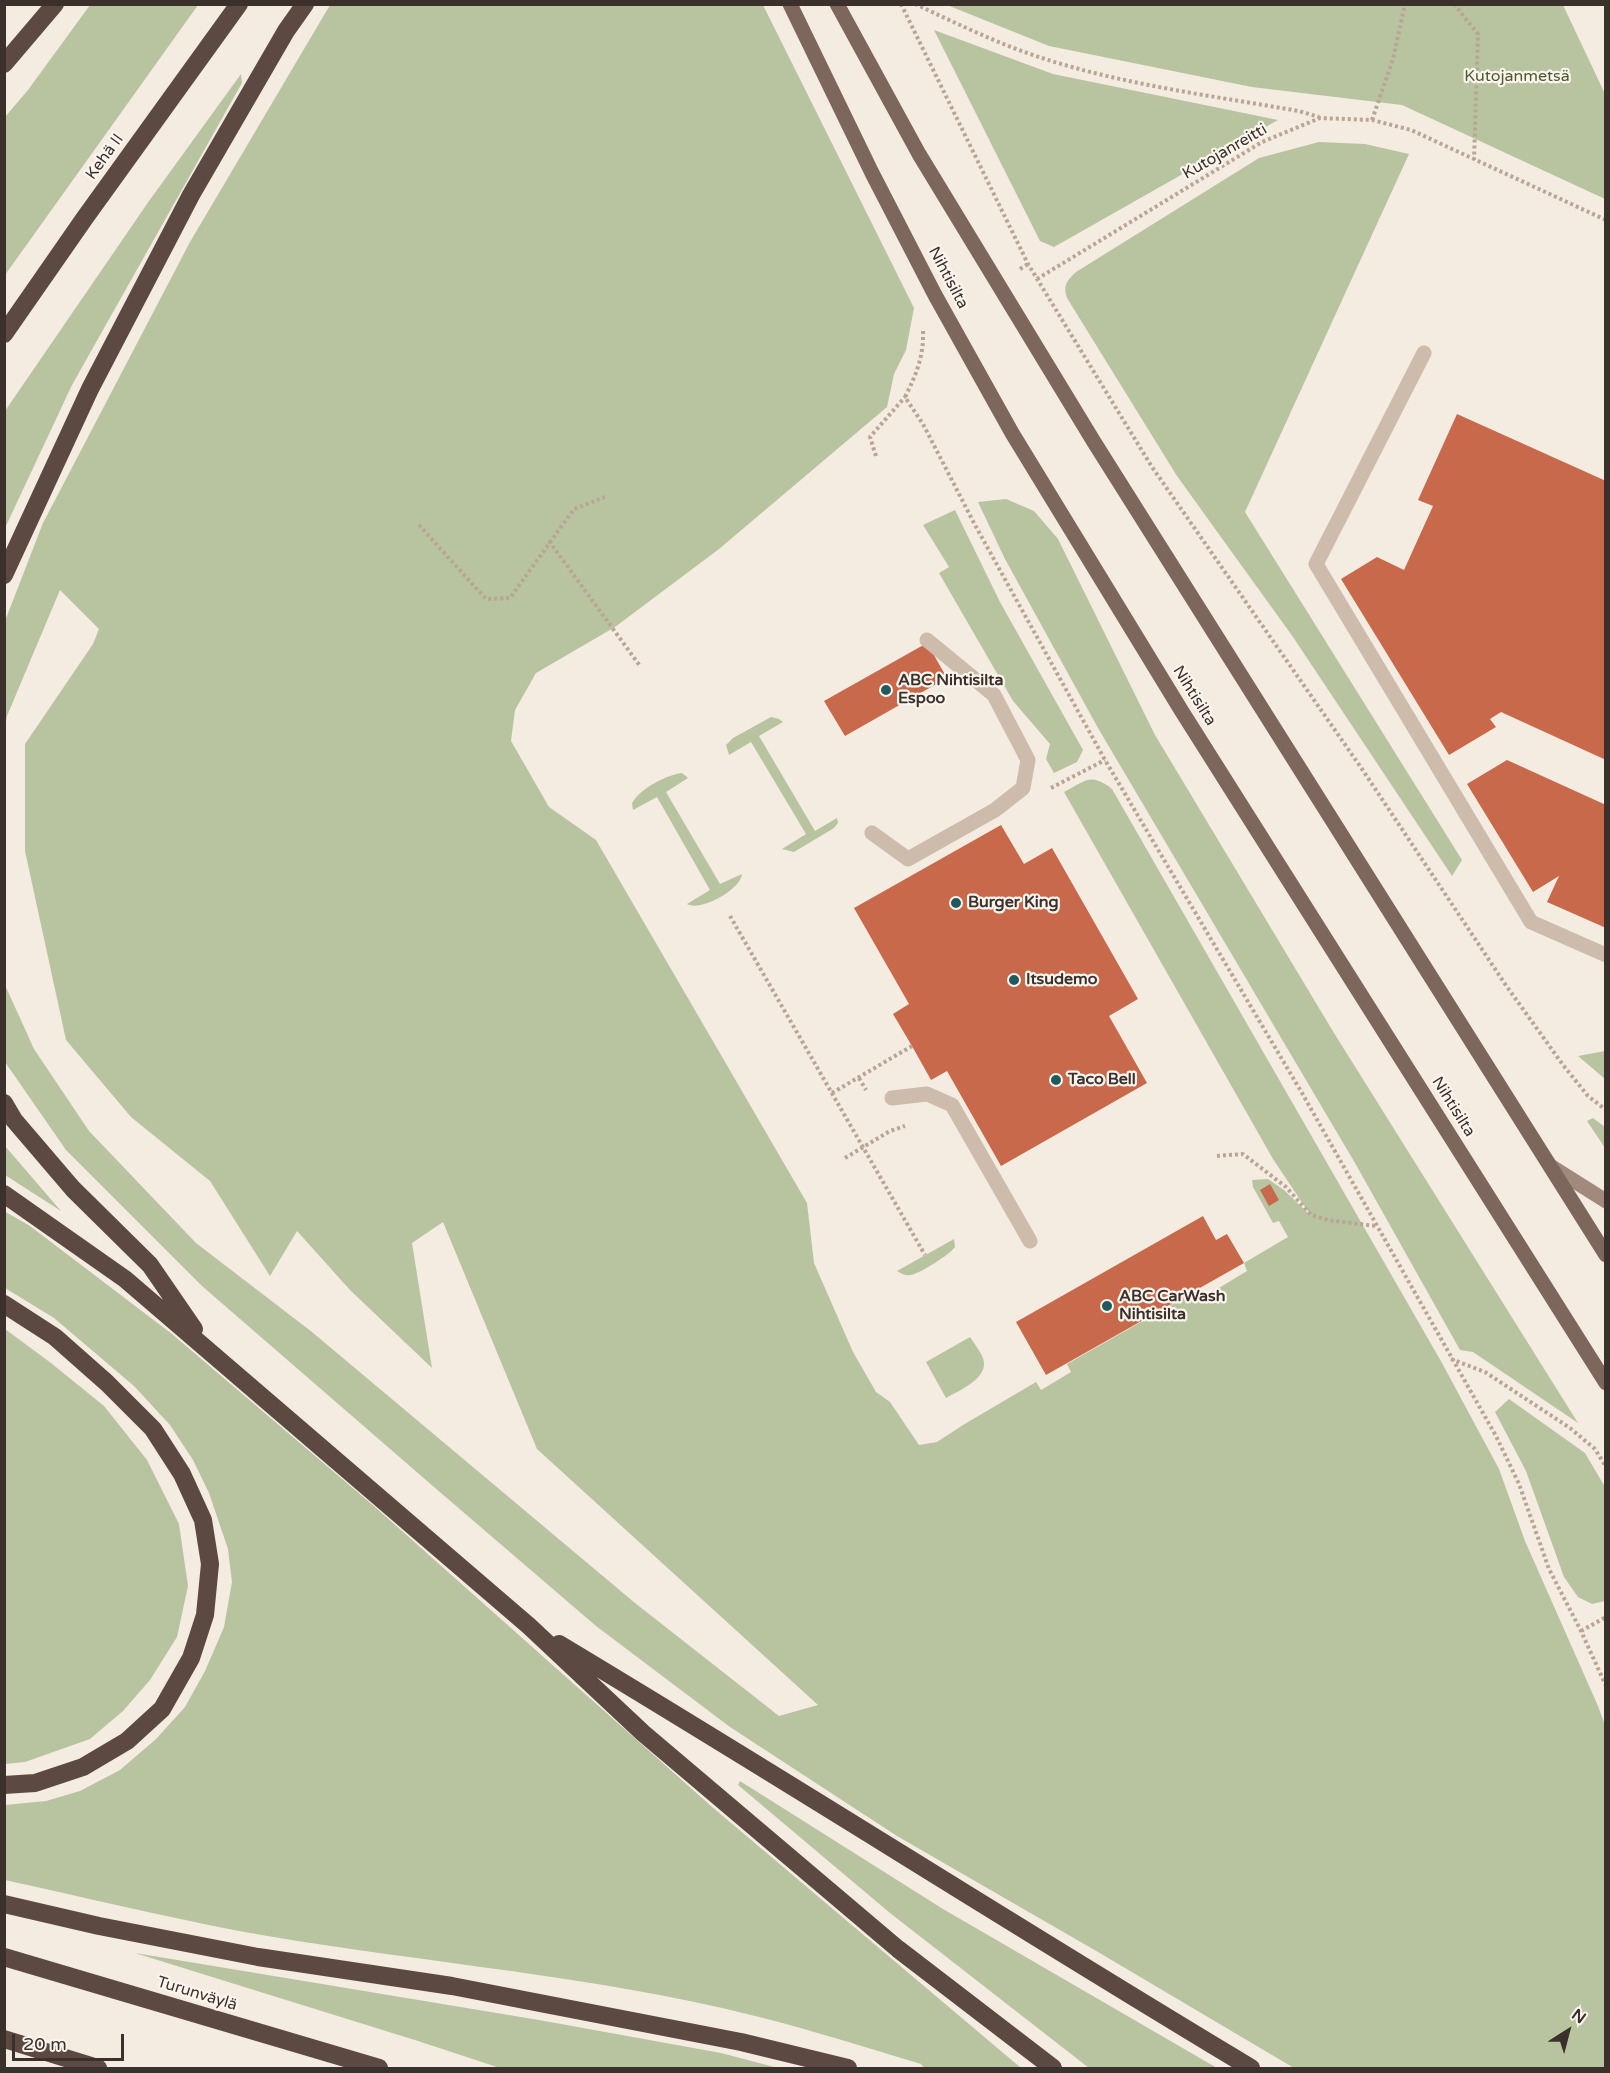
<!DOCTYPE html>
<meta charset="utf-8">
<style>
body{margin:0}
#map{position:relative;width:1610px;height:2073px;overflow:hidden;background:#f4ebe1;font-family:"Varela Round",sans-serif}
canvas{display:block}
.frame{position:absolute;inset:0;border:6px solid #3b302b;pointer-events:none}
.north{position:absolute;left:1538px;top:2001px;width:60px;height:60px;-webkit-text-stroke:4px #fbf5ee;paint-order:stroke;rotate:36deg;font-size:16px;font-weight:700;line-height:24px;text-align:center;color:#3b302b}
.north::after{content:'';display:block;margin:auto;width:21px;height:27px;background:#3b302b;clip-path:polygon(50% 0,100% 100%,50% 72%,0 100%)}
.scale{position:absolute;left:12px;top:2034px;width:112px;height:27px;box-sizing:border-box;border:3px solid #3b302b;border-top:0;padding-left:8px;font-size:18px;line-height:21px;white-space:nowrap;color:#3b302b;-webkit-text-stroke:4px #fbf5ee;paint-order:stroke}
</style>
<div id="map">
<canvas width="1610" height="2073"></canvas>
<div class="frame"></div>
<div class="north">N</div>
<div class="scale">20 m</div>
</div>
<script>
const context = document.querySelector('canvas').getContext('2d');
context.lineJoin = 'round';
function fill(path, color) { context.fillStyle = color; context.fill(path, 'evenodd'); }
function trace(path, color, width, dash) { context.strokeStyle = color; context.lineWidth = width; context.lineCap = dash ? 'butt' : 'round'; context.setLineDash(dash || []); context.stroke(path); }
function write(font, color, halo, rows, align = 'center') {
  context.font = font + ' "Varela Round",sans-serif'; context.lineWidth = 4.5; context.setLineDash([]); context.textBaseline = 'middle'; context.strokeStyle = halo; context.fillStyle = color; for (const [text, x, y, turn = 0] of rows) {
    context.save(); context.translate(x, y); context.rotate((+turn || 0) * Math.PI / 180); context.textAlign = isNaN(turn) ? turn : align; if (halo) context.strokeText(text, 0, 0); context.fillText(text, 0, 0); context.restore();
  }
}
fill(new Path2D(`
 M 90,5 L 198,5 L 5,275 L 5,117 L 28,90 Z
 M 330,5 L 763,5 L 914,308 L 906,350 L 894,374 L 887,407 L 719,549 L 615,627 L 536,673 L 515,710 L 511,741 L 549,807 L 596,840 L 807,1203 L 814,1263 L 853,1352 L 876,1392 L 890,1402 L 919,1445 L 937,1442 L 963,1425 L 1036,1382 L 1041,1390 L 1071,1372 L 1067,1364 L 1199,1289 L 1204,1297 L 1247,1271 L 1244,1263 L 1288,1237 L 1279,1221 L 1273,1223 L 1253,1187 L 1252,1180 L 1268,1179 L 1284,1190 L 1311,1216 L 1273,1159 L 1064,792 C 1086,781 1090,772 1112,789 L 1442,1363 L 1499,1469 L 1525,1541 L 1598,1706 L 1606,1728 L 1605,2068 L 1294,2068 L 1098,1952 L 897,1836 L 730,1727 L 596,1626 L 434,1487 L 202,1286 L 66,1150 L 5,1062 L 5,985 L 34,1049 L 89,1131 L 196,1243 L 312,1332 L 635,1603 L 779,1716 L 818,1705 L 537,1449 L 443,1222 L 412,1243 L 432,1368 L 350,1290 L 297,1231 L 270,1276 L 210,1181 L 131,1117 L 66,1040 L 25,851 L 25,744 L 93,644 L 99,629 L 60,590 L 7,716 L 5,727 L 5,621 L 43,523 L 190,242 Z
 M 947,5 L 1563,5 L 1605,94 L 1605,199 L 1402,105 L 1252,87 L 1049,46 Z
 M 934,30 L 1053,74 L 1278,120 L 1054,247 L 1040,241 Z
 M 241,74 L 242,83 L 72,385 L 5,528 L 5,411 L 149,201 Z
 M 1319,142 L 1365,144 L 1409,154 L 1245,512 L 1462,860 L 1452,876 L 1293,637 L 1177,476 L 1067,298 C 1063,286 1066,281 1076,272 L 1259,158 Z
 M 1006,499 L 1034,511 L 1058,539 L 1155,735 L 1334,1033 L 1578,1423 L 1473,1352 L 1460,1350 L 1355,1163 L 1098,728 L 1005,559 L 978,502 Z
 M 955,510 L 1000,602 L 1083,750 L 1077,762 L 1054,773 L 1046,759 L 1050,744 L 1013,701 L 939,573 L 949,567 L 923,525 Z
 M 771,717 L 779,719 L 783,722 L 759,736 L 815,831 L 837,818 L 838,823 L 834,828 L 794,852 L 782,849 L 806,834 L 751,742 L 729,755 L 726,745 L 733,738 Z
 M 682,773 L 688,778 L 666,792 L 720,884 L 742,874 C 741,889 701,912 687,904 L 710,890 L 657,797 L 633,810 L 632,803 C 641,788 666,775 682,773 Z
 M 1605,1051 L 1606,1051 L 1605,1079 L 1578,1056 Z
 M 1593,1118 L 1605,1127 L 1605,1148 L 1587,1121 Z
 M 4,1146 L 5,1146 L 61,1211 L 5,1175 Z
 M 4,1211 L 30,1226 L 172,1334 L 375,1507 L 711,1806 L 1021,2068 L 924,2068 L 921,2064 C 855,2044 789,2023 722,2008 C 563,1972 399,1960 239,1931 C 161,1916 83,1897 5,1880 L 5,1805 L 46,1801 L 80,1791 L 120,1770 L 156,1739 L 185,1707 L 205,1671 L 224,1627 L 232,1582 L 228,1549 L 209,1493 L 193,1460 L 170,1425 L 134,1386 L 54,1318 L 5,1288 Z
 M 954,1239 L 955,1247 C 949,1255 921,1273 911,1275 C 905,1276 902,1274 897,1271 Z
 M 5,1329 L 51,1363 L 104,1406 L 147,1460 L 179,1524 L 188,1586 L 177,1637 L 150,1680 L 123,1711 L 90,1739 L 25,1762 L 5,1764 Z
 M 970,1337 C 974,1343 980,1351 983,1358 C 990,1378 960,1390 946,1398 L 926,1362 Z
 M 1509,1399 L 1585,1453 L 1605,1487 L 1605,1601 L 1592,1604 L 1578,1597 L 1564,1577 L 1526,1471 L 1495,1412 Z
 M 740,1781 L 943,1909 L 1217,2068 L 1089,2068 L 890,1913 L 738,1785 Z
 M 135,1953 L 539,2020 L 721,2053 L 778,2068 L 500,2068 L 418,2041 Z`), '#b8c4a0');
fill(new Path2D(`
 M 1457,414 L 1606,481 L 1606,760 L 1501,712 L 1490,719 L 1496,727 L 1449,755 L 1341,579 L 1377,557 L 1404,570 L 1433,506 L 1418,500 Z
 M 927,643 L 947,678 L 845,736 L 824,701 Z
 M 1507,760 L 1606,805 L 1606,928 L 1547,902 L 1559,876 L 1533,892 L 1467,784 Z
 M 1001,825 L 1024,864 L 1052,848 L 1138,999 L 1109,1016 L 1147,1083 L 1001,1166 L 947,1071 L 931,1080 L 912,1046 L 893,1014 L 909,1004 L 854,908 Z
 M 1270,1184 L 1279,1200 L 1269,1206 L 1260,1190 Z
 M 1203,1216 L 1216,1240 L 1227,1234 L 1244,1263 L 1046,1375 L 1016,1322 Z`), '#c8694b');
trace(new Path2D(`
 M 901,4 L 1028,264 L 1152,467 L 1362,769 L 1505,984 L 1563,1065 L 1588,1096 L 1606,1110
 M 915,4 C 956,23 998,44 1042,58 C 1125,85 1213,96 1299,111 L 1319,117
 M 1454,4 L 1478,34 L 1474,160
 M 1372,120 L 1393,59 L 1405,4
 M 1020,269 L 1028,264
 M 1037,279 L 1262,142 L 1320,118 L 1372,120 L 1411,130 L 1606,220
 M 923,331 C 924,356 916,375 905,397 L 923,424 L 975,525 L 1105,760 L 1302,1093 L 1496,1436 L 1519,1484 L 1549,1569 L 1581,1631 L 1606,1686
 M 876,456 L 870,437 L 905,397
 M 419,525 L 486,599 L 510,598 L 574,509 L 605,497
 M 549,541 L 640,666
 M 1051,788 L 1105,760
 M 730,916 L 925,1255
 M 859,1078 L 866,1090
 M 832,1093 L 912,1046
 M 1217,1156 L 1243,1154 L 1286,1187 L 1311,1215 L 1328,1220 L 1376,1226
 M 845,1158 L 890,1131 L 905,1126
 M 1451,1359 L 1485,1372 L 1570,1428 L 1595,1449 L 1606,1467
 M 1581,1631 L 1606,1617`), '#b9a596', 4, [3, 3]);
trace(new Path2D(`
 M 1424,353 L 1316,564 L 1531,922 L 1606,955
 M 872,833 L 908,859 L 995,810 L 1023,788 L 1028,760 L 994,695 L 927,640
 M 892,1098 L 927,1094 L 952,1105 L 1030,1241`), '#cdbbac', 15);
trace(new Path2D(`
 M 1552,1167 L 1606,1201`), '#a18a7d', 15);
trace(new Path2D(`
 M 790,4 L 872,173 L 935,295 L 1012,433 L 1181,710 L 1606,1383
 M 837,4 L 919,154 L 1094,442 L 1606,1255`), '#7d675c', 15);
trace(new Path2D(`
 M 4,64 L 55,4
 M 4,334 L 84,219 L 239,4
 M 4,575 L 90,389 L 191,195 L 286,31 L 305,4
 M 4,1103 L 14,1120 L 73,1189 L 150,1265 L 194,1329
 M 4,1194 L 125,1279 L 529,1626 L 643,1733 L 898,1949 L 1053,2068
 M 4,1304 L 55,1337 L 107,1383 L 153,1429 L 182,1474 L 203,1520 L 210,1564 L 205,1615 L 191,1658 L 162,1709 L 127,1741 L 83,1767 L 35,1783 L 4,1785
 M 559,1644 C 791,1783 1019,1929 1251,2068
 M 4,1904 L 99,1926 L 258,1957 L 452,1986 L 741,2042 L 848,2068
 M 4,1957 L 379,2068
 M 4,2039 L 98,2068`), '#5c4a42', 18);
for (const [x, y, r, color] of [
 [886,690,6,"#1f5a5e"],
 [956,903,6,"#1f5a5e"],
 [1014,980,6,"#1f5a5e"],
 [1056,1080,6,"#1f5a5e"],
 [1107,1306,6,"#1f5a5e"]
]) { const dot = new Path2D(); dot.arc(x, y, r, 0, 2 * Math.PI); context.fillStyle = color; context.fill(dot); trace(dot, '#fbf5ee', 2); }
write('16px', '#4a5a2e', '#fbf5ee', [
 ["Kutojanmetsä",1517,77]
]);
write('16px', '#3b302b', '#fbf5ee', [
 ["Kutojanreitti",1225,152,-30],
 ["Kehä II",105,157,-54],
 ["Nihtisilta",948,278,62],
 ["Nihtisilta",1194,696,58],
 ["Nihtisilta",1453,1107,58],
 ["Turunväylä",197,1994,17]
]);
write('bold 16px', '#3b302b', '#fbf5ee', [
 ["ABC Nihtisilta",898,681],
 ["Espoo",898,699],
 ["Burger King",968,903],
 ["Itsudemo",1026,980],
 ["Taco Bell",1068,1080],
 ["ABC CarWash",1119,1297],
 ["Nihtisilta",1119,1315]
], 'left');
</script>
